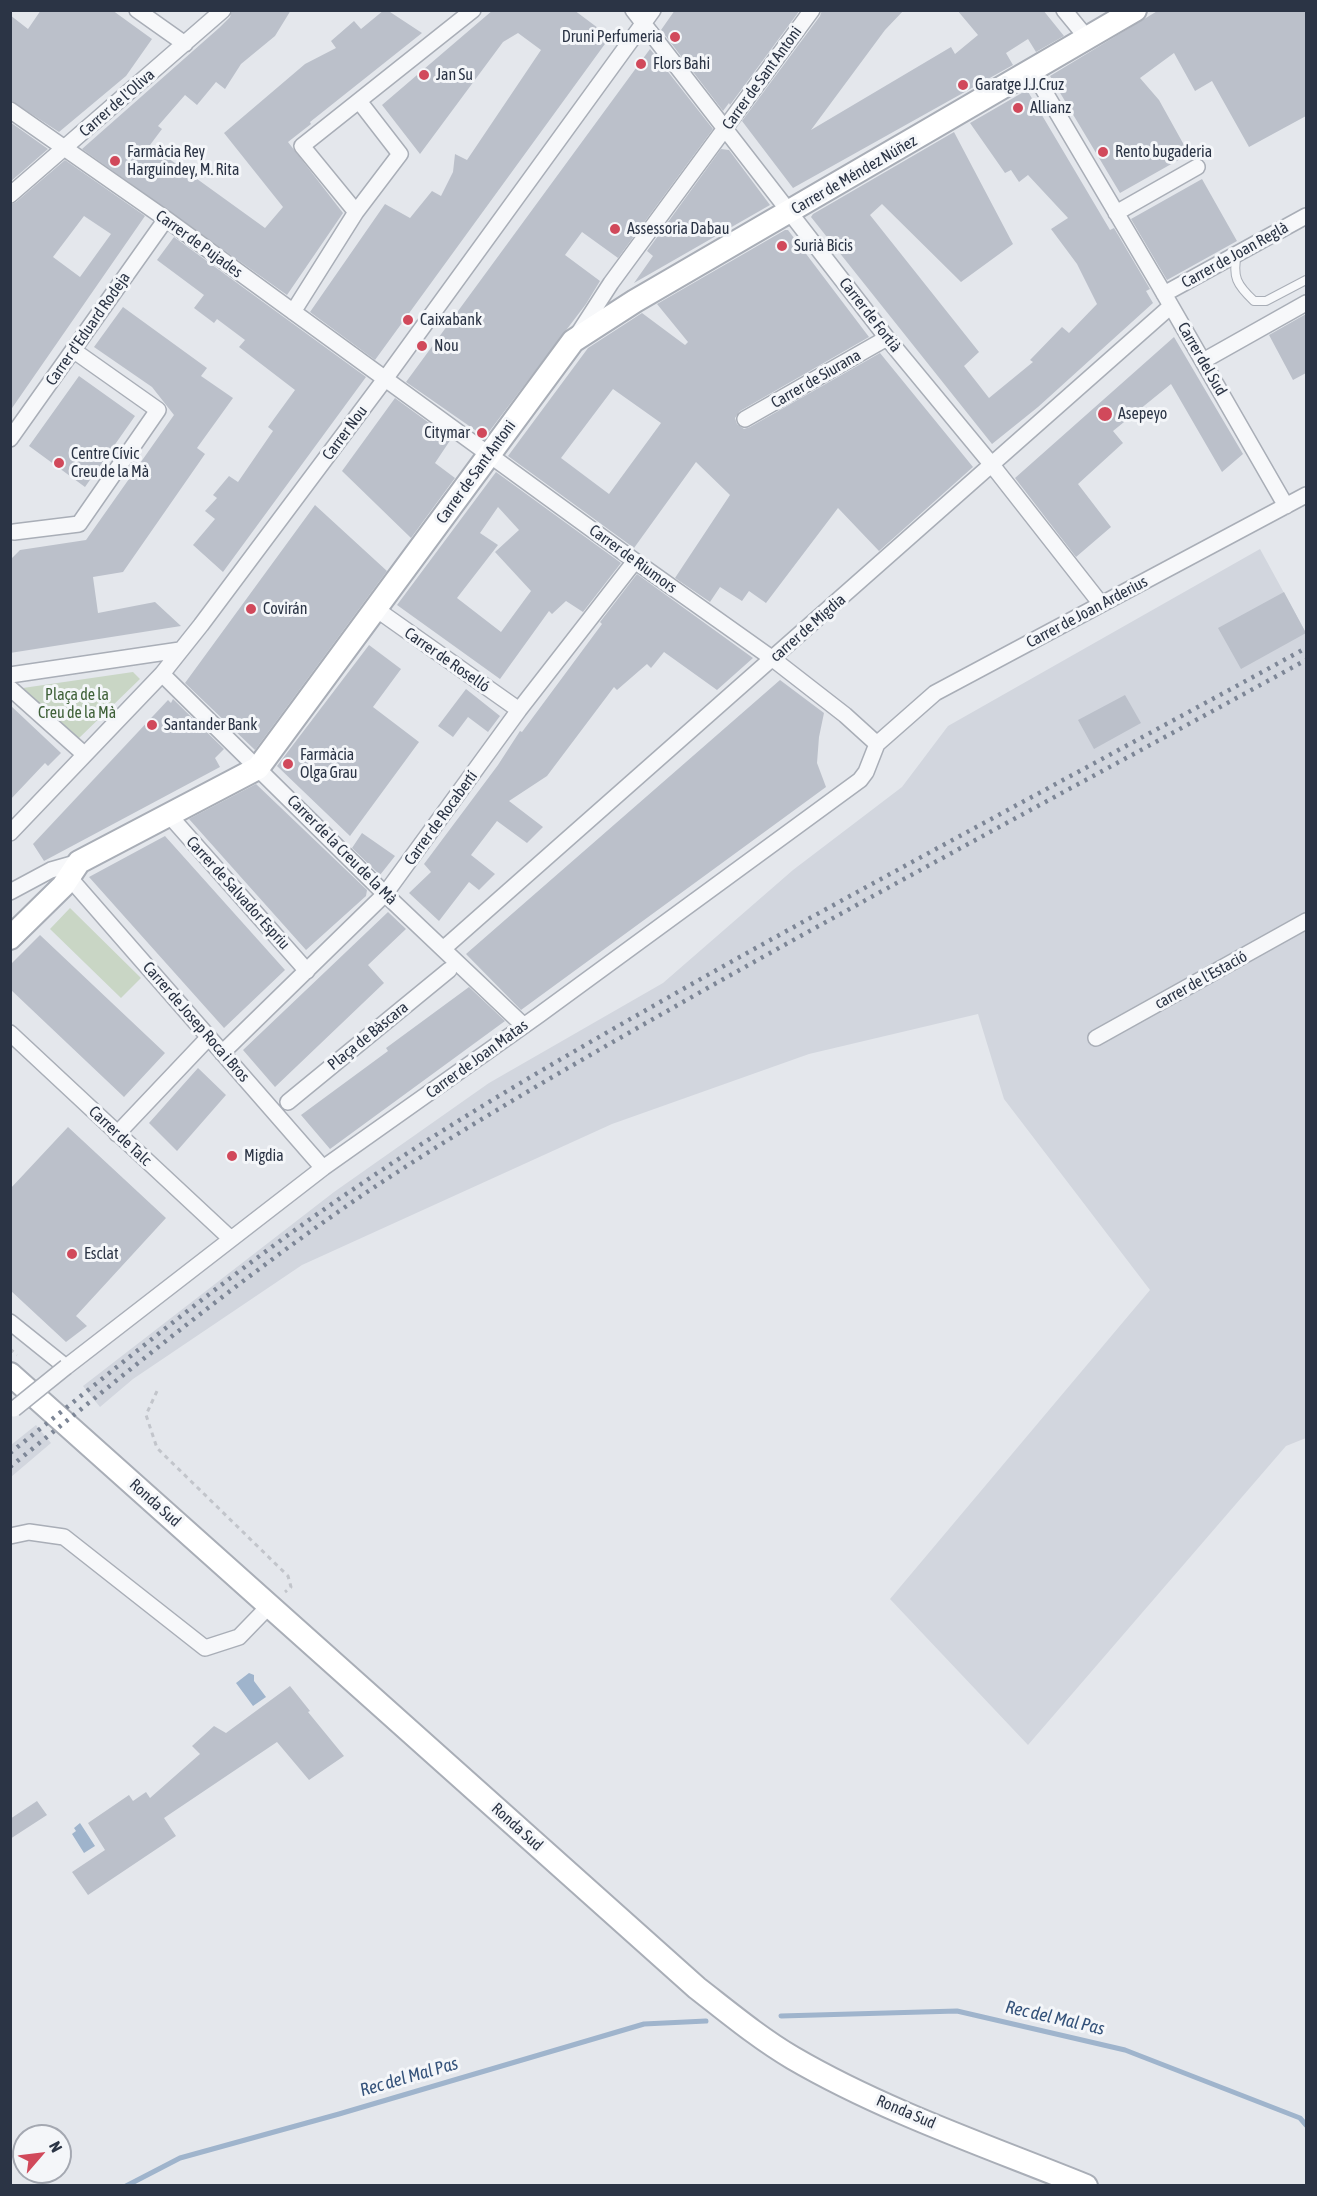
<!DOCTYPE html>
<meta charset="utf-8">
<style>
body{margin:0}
#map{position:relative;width:1317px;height:2196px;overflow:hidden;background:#e4e7ec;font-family:"Asap Condensed",sans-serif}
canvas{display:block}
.frame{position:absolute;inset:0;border:12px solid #2b3445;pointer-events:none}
.north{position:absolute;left:12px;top:2124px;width:60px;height:60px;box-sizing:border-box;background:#f4f6f9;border:2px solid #a4a8b1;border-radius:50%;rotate:62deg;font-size:16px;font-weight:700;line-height:24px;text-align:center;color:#2b3445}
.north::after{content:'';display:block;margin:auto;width:21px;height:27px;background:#d1495b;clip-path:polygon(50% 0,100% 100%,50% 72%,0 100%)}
</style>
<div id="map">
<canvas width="1317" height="2196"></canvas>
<div class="frame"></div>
<div class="north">N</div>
</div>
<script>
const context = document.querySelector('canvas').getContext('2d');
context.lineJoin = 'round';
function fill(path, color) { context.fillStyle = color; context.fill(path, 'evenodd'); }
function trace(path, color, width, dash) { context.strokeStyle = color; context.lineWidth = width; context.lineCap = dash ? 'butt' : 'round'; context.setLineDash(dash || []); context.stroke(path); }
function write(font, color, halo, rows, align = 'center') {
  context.font = font + ' "Asap Condensed",sans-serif'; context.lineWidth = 6; context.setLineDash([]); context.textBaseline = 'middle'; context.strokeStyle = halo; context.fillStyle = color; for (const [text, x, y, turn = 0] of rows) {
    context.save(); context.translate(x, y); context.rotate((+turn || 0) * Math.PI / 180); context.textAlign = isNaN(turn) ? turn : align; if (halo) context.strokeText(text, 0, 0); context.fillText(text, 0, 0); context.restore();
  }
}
fill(new Path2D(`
 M 1260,549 L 1306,633 L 1306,1438 L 1286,1446 L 1028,1745 L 890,1599 L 1150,1290 L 1004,1099 L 978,1014 L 809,1054 L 612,1124 L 302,1265 L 133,1379 L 100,1407 L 83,1386 L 334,1192 L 489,1083 L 663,983 L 793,870 L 902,787 L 948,726 Z
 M 36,1425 L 51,1443 L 11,1477 L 11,1445 Z`), '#d2d6de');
fill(new Path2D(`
 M 133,672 L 140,679 L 78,739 L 23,688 Z
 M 70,908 L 141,978 L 121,998 L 50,929 Z`), '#c9d6c5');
fill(new Path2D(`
 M 249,1673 L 254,1675 L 254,1681 L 266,1697 L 253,1706 L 236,1683 Z
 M 80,1823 L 95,1846 L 84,1853 L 72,1834 L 76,1831 L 74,1828 Z`), '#9fb4cc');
trace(new Path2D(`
 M 781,2016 L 957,2011 L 1125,2050 L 1300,2118 L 1306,2125
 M 126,2186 L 180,2158 L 339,2114 L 644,2024 L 706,2021`), '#9fb4cc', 5);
fill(new Path2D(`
 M 41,10 L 112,10 L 152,39 L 126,76 L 59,132 L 10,100 L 10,15 L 28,29 Z
 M 232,10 L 291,10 L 275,36 L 241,64 L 225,89 L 216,82 L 197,105 L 185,95 L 158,126 L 162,129 L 150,145 L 265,228 L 283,207 L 224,133 L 305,64 L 336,48 L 331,41 L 354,21 L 361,29 L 384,10 L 387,10 L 422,33 L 310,122 L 311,124 L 288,142 L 343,213 L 287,295 L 82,149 L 219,28 L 230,17 Z
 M 493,10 L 574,10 L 610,37 L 375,360 L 310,312 L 385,204 L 410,218 L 432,191 L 441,196 L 453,172 L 455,154 L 467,160 L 541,50 L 518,33 L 503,42 L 420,154 L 382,105 Z
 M 675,10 L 800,10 L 730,105 L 729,103 L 723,111 L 661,30 Z
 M 822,10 L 904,10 L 885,30 L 811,130 L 951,47 L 955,54 L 978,35 L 957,10 L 1043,10 L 1064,36 L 1036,52 L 1028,39 L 1006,53 L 1013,65 L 793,188 L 742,121 L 820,16 Z
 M 1159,10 L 1306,10 L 1306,116 L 1249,147 L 1212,81 L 1195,91 L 1174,53 L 1140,78 L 1159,100 L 1189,154 L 1120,193 L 1050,76 Z
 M 650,49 L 713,129 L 618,258 L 582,232 L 565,255 L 600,281 L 586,304 L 485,437 L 406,382 Z
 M 1027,90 L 1110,230 L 1114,228 L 1150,289 L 1146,291 L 1153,303 L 1038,407 L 992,444 L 811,217 L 813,214 L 954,132 L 1013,244 L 961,282 L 882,204 L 870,215 L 979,352 L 964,366 L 989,398 L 1033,362 L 1030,360 L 1062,327 L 1069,333 L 1097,304 L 1077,264 L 1051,229 L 1068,218 L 1028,175 L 1019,182 L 1011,170 L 1005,173 L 970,123 Z
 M 10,122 L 48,149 L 10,182 Z
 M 721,149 L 729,150 L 770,205 L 634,283 L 653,256 L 647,251 Z
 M 65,160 L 145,216 L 10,411 L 10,205 L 16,202 ZM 84,216 L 111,234 L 80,277 L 53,257 Z
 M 1202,179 L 1237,241 L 1167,280 L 1131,219 Z
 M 785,230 L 788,230 L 869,337 L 740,411 L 735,418 L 737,424 L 744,429 L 750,427 L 880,353 L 973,467 L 879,551 L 838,508 L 766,603 L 749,591 L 742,601 L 720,587 L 710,602 L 675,578 L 730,495 L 696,462 L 634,548 L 508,456 L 588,348 L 642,313 L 685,345 L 688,342 L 657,304 ZM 613,389 L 661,423 L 609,494 L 561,458 Z
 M 174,237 L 366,377 L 223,572 L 193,545 L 215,519 L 205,511 L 217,498 L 213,495 L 229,476 L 238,482 L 273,431 L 268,427 L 295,390 L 239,347 L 245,340 L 217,319 L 214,323 L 194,308 L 204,295 L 157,260 Z
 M 123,307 L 207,368 L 201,376 L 233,398 L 197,448 L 205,454 L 123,572 L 93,577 L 98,613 L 155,602 L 181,626 L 10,653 L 10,560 L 20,550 L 86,540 L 174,415 L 152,387 L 94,347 Z
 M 1306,314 L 1306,373 L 1293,380 L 1269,335 Z
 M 1174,337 L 1243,454 L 1222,472 L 1171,384 L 1113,431 L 1123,443 L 1078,484 L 1111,527 L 1076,557 L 1015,478 Z
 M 79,376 L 135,416 L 85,487 L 29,446 Z
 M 395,398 L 451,439 L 435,463 L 455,478 L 411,538 L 342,471 Z
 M 496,472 L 621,563 L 583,612 L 566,601 L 552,614 L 549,611 L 500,679 L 397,605 ZM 498,507 L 519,530 L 495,552 L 531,591 L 501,632 L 457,598 L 498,545 L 480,533 Z
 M 315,505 L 387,571 L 255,750 L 185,683 Z
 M 637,574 L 753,658 L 717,690 L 664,652 L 651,668 L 647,664 L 617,690 L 614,687 L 547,776 L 509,801 L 543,827 L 527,843 L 497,821 L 471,855 L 495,874 L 479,890 L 469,882 L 439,921 L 409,893 L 431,872 L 424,864 L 498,765 L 520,731 L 522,732 L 602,624 L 600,622 Z
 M 1284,592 L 1306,633 L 1241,669 L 1218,628 Z
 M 369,645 L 401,669 L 373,707 L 419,742 L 350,836 L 277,766 Z
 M 780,680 L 824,713 L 819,737 L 817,763 L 826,787 L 521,1010 L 466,954 Z
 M 466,689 L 500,716 L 488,732 L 468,717 L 453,737 L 438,726 Z
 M 1125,695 L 1141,723 L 1094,749 L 1078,720 Z
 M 173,699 L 224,749 L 215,758 L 220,767 L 44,861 L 33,844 L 168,700 L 171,703 Z
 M 10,705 L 61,753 L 48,766 L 45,763 L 10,800 Z
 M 256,784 L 367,890 L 366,896 L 306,950 L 189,819 Z
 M 362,833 L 395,856 L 380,875 L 352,848 Z
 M 165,836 L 285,970 L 224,1028 L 89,877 Z
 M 388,912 L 406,929 L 368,965 L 384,983 L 275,1087 L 243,1050 Z
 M 40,935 L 165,1053 L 124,1097 L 10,989 L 10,965 Z
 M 469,987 L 505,1021 L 330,1149 L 301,1115 L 388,1051 L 386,1048 Z
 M 198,1068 L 226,1095 L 177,1151 L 149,1123 Z
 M 68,1127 L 166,1218 L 76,1316 L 87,1326 L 66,1342 L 10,1290 L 10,1189 Z
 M 290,1686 L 310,1711 L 308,1712 L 344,1756 L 309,1780 L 277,1742 L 164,1818 L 176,1836 L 88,1895 L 72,1872 L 105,1850 L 88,1823 L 129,1795 L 133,1801 L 146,1792 L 150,1798 L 200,1754 L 192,1746 L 214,1726 L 226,1733 Z
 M 37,1801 L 47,1815 L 10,1839 L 10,1819 Z`), '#bbc0ca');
const lane = new Path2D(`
 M 1237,254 C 1232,277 1237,285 1254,301 L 1266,301 L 1306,280`);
const street = new Path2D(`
 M 137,10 L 185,44
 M 633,10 L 887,338 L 992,465 L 1101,604
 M 1064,10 L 1087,38
 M 1033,72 L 1159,285 L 1286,506
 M 359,101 L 400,154 L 356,212 L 302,146 L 473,10
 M 10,110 L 166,219 L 635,561 L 773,659 L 845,715 L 877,744
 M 10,195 L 223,10
 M 1116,213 L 1197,167
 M 1164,294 L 1306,216
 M 293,312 L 356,212
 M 578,334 L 611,283 L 812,10
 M 1203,361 L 1306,303
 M 745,419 L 887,338
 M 10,439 L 166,219
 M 14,532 L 79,524 L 158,410 L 73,350
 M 376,609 L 519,710
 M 162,674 L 385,894 L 523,1025
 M 10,675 L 180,650
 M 10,688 L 84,754
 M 169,815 L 307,971
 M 10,833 L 162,674 L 201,625 L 385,379 L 653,10
 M 68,876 L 323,1168
 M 10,892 L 51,870 L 79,862
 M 443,949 L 1171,306
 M 10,1033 L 231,1239
 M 1096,1038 L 1306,921
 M 222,1053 L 385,894 L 519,710 L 635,561
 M 288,1102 L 449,970
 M 117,1134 L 209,1037
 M 10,1322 L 66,1367 L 323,1168 L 539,1015 L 860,780 L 866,772 L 877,744 L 935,693 L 1306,495
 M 10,1536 L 29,1532 L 64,1537 L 205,1648 L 239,1637 L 270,1605`);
const secondary = new Path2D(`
 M 10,938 L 63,886 L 79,862 L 258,768 L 573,341 L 635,301 L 1135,10
 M 10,1374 L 697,1988 C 728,2012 759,2038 793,2058 C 884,2111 987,2146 1086,2186`);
trace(lane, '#a9aeb7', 10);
trace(street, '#a9aeb7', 18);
trace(secondary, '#a9aeb7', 26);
trace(new Path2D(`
 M 10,1349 L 17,1355
 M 157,1391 L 146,1415 L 157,1448 L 288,1576 L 291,1587 L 285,1592`), '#c2c5cb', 3, [4.5, 4.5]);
trace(lane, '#f7f8fa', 8);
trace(street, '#f7f8fa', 15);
trace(secondary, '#fff', 22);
trace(new Path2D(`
 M 10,1453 C 126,1360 240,1265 364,1182 C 476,1106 595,1039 713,972 C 909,862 1109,756 1306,648
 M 10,1467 C 128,1371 244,1275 370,1190 C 483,1115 602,1048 720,981 C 914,872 1111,767 1306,660`), '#7d8696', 4.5, [3, 6]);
const streetBridge = new Path2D(`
 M 14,1409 L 66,1367`);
trace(streetBridge, '#a9aeb7', 18, []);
trace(streetBridge, '#f7f8fa', 15);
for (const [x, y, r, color] of [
 [675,37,6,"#d1495b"],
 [641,64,6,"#d1495b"],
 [424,75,6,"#d1495b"],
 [963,85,6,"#d1495b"],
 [1018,108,6,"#d1495b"],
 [1103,152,6,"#d1495b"],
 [115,161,6,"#d1495b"],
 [615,229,6,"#d1495b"],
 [782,246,6,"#d1495b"],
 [408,320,6,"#d1495b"],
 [422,346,6,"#d1495b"],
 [1105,414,8,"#d1495b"],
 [482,433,6,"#d1495b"],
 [59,463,6,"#d1495b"],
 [251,609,6,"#d1495b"],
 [152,725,6,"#d1495b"],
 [288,764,6,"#d1495b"],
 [232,1156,6,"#d1495b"],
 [72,1254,6,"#d1495b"]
]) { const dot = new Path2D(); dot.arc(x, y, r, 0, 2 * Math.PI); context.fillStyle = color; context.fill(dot); trace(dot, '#f4f6f9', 2); }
write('16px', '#2b3445', '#f4f6f9', [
 ["Druni Perfumeria",663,37,"right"],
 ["Flors Bahi",653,64],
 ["Jan Su",436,75],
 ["Garatge J.J.Cruz",975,85],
 ["Allianz",1030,108],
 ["Farmàcia Rey",127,152],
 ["Harguindey, M. Rita",127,170],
 ["Rento bugaderia",1115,152],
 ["Assessoria Dabau",627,229],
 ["Surià Bicis",794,246],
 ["Caixabank",420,320],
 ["Nou",434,346],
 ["Asepeyo",1118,414],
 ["Citymar",470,433,"right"],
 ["Centre Cívic",71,454],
 ["Creu de la Mà",71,472],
 ["Covirán",263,609],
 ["Santander Bank",164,725],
 ["Farmàcia",300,755],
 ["Olga Grau",300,773],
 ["Migdia",244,1156],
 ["Esclat",84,1254]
], 'left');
write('16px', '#2b3445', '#f4f6f9', [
 ["Carrer de Sant Antoni",762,78,-54],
 ["Carrer de l'Oliva",117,103,-41],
 ["Carrer de Méndez Núñez",854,175,-30],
 ["Carrer de Pujades",199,244,36],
 ["Carrer de Joan Reglà",1235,255,-29],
 ["Carrer de Fortià",870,315,52],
 ["Carrer d'Eduard Rodeja",88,329,-55],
 ["Carrer del Sud",1202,359,60],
 ["Carrer de Siurana",816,379,-30],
 ["Carrer Nou",345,433,-53],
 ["Carrer de Sant Antoni",476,472,-54],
 ["Carrer de Riumors",633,559,36],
 ["Carrer de Joan Arderius",1087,612,-28],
 ["carrer de Migdia",808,628,-41],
 ["Carrer de Roselló",447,660,35],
 ["Carrer de Rocabertí",441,818,-54],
 ["Carrer de la Creu de la Mà",342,850,45],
 ["Carrer de Salvador Espriu",238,893,48],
 ["carrer de l'Estació",1201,980,-29],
 ["Carrer de Josep Roca i Bros",196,1022,49],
 ["Plaça de Bàscara",368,1036,-39],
 ["Carrer de Joan Matas",477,1059,-36],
 ["Carrer de Talc",120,1136,43],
 ["Ronda Sud",155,1503,42],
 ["Ronda Sud",517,1827,42],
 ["Ronda Sud",906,2112,23]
]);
write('16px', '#3f6138', '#f4f6f9', [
 ["Plaça de la",77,695],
 ["Creu de la Mà",77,713]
]);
write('italic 18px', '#34527a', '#f4f6f9', [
 ["Rec del Mal Pas",1055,2018,13],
 ["Rec del Mal Pas",409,2077,-16]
]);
</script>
